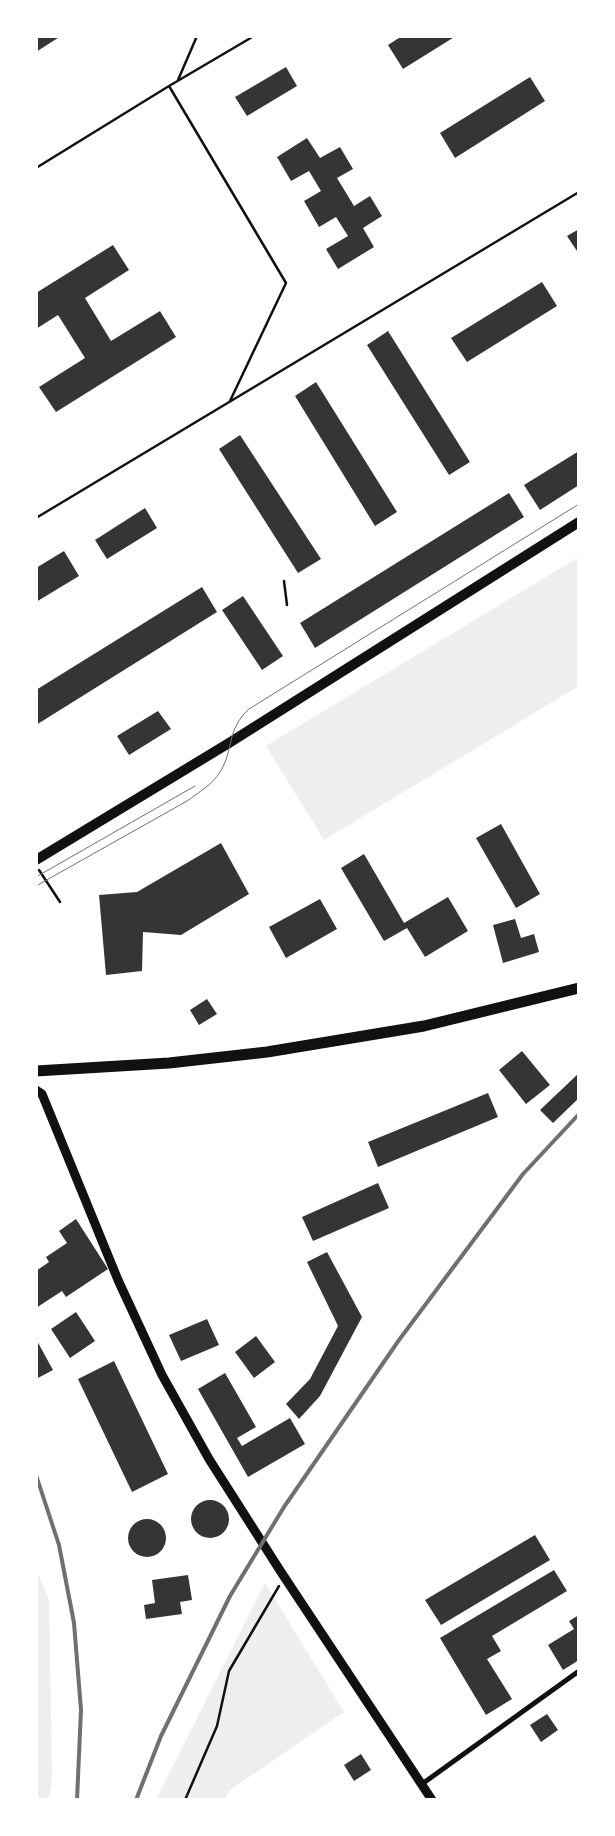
<!DOCTYPE html>
<style>
body{margin:0}
#map{position:relative;width:615px;height:1836px;overflow:hidden;background:#fff;font-family:Raleway,sans-serif}
canvas{display:block}
.frame{position:absolute;inset:0;border:38px solid #fff;pointer-events:none}
</style>
<div id="map">
<canvas width="615" height="1836"></canvas>
<div class="frame"></div>
</div>
<script>
const context = document.querySelector('canvas').getContext('2d');
context.lineJoin = 'round';
function fill(path, color) { context.fillStyle = color; context.fill(path, 'evenodd'); }
function trace(path, color, width, dash) { context.strokeStyle = color; context.lineWidth = width; context.lineCap = dash ? 'butt' : 'round'; context.setLineDash(dash || []); context.stroke(path); }
fill(new Path2D(`
 M 579,557 L 579,603 L 577,604 L 579,607 L 579,686 L 324,840 L 266,746 Z
 M 36,1568 L 49,1601 L 52,1776 L 49,1800 L 36,1800 Z
 M 265,1583 L 344,1712 L 230,1790 L 224,1800 L 156,1800 Z`), '#eee');
fill(new Path2D(`
 M 36,36 L 61,36 L 36,52 Z
 M 402,36 L 456,36 L 403,69 L 388,45 Z
 M 286,67 L 297,86 L 247,116 L 235,97 Z
 M 530,77 L 545,101 L 455,158 L 440,133 Z
 M 307,138 L 320,158 L 340,147 L 353,169 L 337,178 L 354,206 L 370,196 L 382,216 L 363,228 L 374,247 L 338,269 L 326,249 L 348,236 L 336,217 L 319,227 L 304,201 L 321,191 L 309,171 L 291,181 L 277,157 Z
 M 579,229 L 579,254 L 567,236 Z
 M 113,245 L 129,270 L 85,298 L 111,341 L 160,311 L 176,337 L 56,412 L 39,387 L 85,358 L 58,315 L 36,329 L 36,293 Z
 M 542,282 L 557,306 L 467,362 L 451,338 Z
 M 388,331 L 470,462 L 449,475 L 367,345 Z
 M 316,382 L 397,512 L 375,526 L 295,396 Z
 M 240,435 L 321,559 L 298,573 L 219,449 Z
 M 579,451 L 579,485 L 540,510 L 524,485 Z
 M 509,493 L 524,517 L 315,648 L 300,623 Z
 M 145,508 L 157,528 L 107,559 L 95,540 Z
 M 64,551 L 79,576 L 36,602 L 36,568 Z
 M 202,587 L 217,612 L 36,725 L 36,690 Z
 M 243,596 L 283,656 L 262,670 L 222,610 Z
 M 158,711 L 171,729 L 129,755 L 117,736 Z
 M 501,824 L 540,894 L 516,908 L 476,838 Z
 M 221,843 L 249,894 L 181,935 L 143,932 L 142,971 L 106,975 L 99,895 L 137,892 Z
 M 364,854 L 404,923 L 448,897 L 468,931 L 425,957 L 407,928 L 384,941 L 341,868 Z
 M 320,899 L 337,929 L 286,958 L 269,927 Z
 M 515,919 L 521,938 L 534,934 L 539,952 L 503,963 L 493,925 Z
 M 207,999 L 217,1014 L 199,1025 L 190,1010 Z
 M 522,1051 L 550,1085 L 526,1104 L 499,1070 Z
 M 579,1073 L 579,1098 L 553,1123 L 540,1110 Z
 M 488,1093 L 498,1117 L 378,1167 L 368,1142 Z
 M 378,1183 L 389,1208 L 313,1241 L 302,1217 Z
 M 76,1219 L 108,1269 L 66,1297 L 62,1291 L 36,1308 L 36,1271 L 49,1262 L 46,1257 L 67,1243 L 59,1231 Z
 M 327,1252 L 362,1317 L 320,1396 L 299,1419 L 286,1404 L 310,1379 L 338,1326 L 307,1262 Z
 M 76,1312 L 95,1341 L 70,1358 L 51,1329 Z
 M 207,1319 L 219,1345 L 181,1361 L 169,1335 Z
 M 256,1336 L 275,1362 L 254,1378 L 235,1352 Z
 M 36,1339 L 53,1370 L 36,1379 Z
 M 114,1361 L 168,1474 L 132,1492 L 78,1379 Z
 M 225,1373 L 256,1427 L 237,1438 L 242,1446 L 290,1418 L 305,1444 L 248,1477 L 198,1389 Z
 M191 1519a19 19 0 1 1 38 0a19 19 0 1 1-38 0Z
 M128 1538a19 19 0 1 1 38 0a19 19 0 1 1-38 0Z
 M 535,1535 L 550,1560 L 441,1625 L 425,1600 Z
 M 554,1570 L 567,1591 L 492,1636 L 501,1651 L 487,1659 L 512,1699 L 486,1715 L 440,1638 Z
 M 188,1575 L 192,1600 L 180,1602 L 182,1614 L 146,1619 L 144,1605 L 155,1603 L 152,1580 Z
 M 579,1615 L 579,1660 L 563,1670 L 548,1645 L 574,1629 L 569,1621 Z
 M 547,1714 L 558,1730 L 541,1742 L 530,1725 Z
 M 361,1754 L 371,1770 L 354,1781 L 344,1765 Z`), '#353535');
trace(new Path2D(`
 M 178,80 L 197,36
 M 169,86 L 254,36
 M 36,168 L 169,86 L 286,283 L 230,401
 M 36,518 L 579,192
 M 284,581 L 287,605
 M 39,870 L 60,902
 M 185,1800 L 217,1726 L 229,1671 L 279,1586`), '#111', 2.5);
trace(new Path2D(`
 M 422,1784 L 579,1671`), '#111', 5);
trace(new Path2D(`
 M 36,1090 L 42,1094 L 118,1280 L 162,1375 L 209,1459 L 281,1572 L 432,1800`), '#111', 9);
trace(new Path2D(`
 M 36,860 L 229,743 L 579,522`), '#111', 10);
trace(new Path2D(`
 M 36,1071 L 169,1063 L 267,1052 L 424,1026 L 579,988`), '#111', 11);
trace(new Path2D(`
 M 36,877 L 195,786
 M 36,886 L 187,801 C 199,792 212,785 220,772 C 234,750 226,730 249,709 L 579,504`), '#707070', 1);
trace(new Path2D(`
 M 36,1475 L 59,1545 L 74,1623 L 81,1710 L 77,1800
 M 136,1800 L 161,1736 L 230,1596 L 284,1507 L 399,1340 L 523,1174 L 579,1114`), '#707070', 4);
</script>
